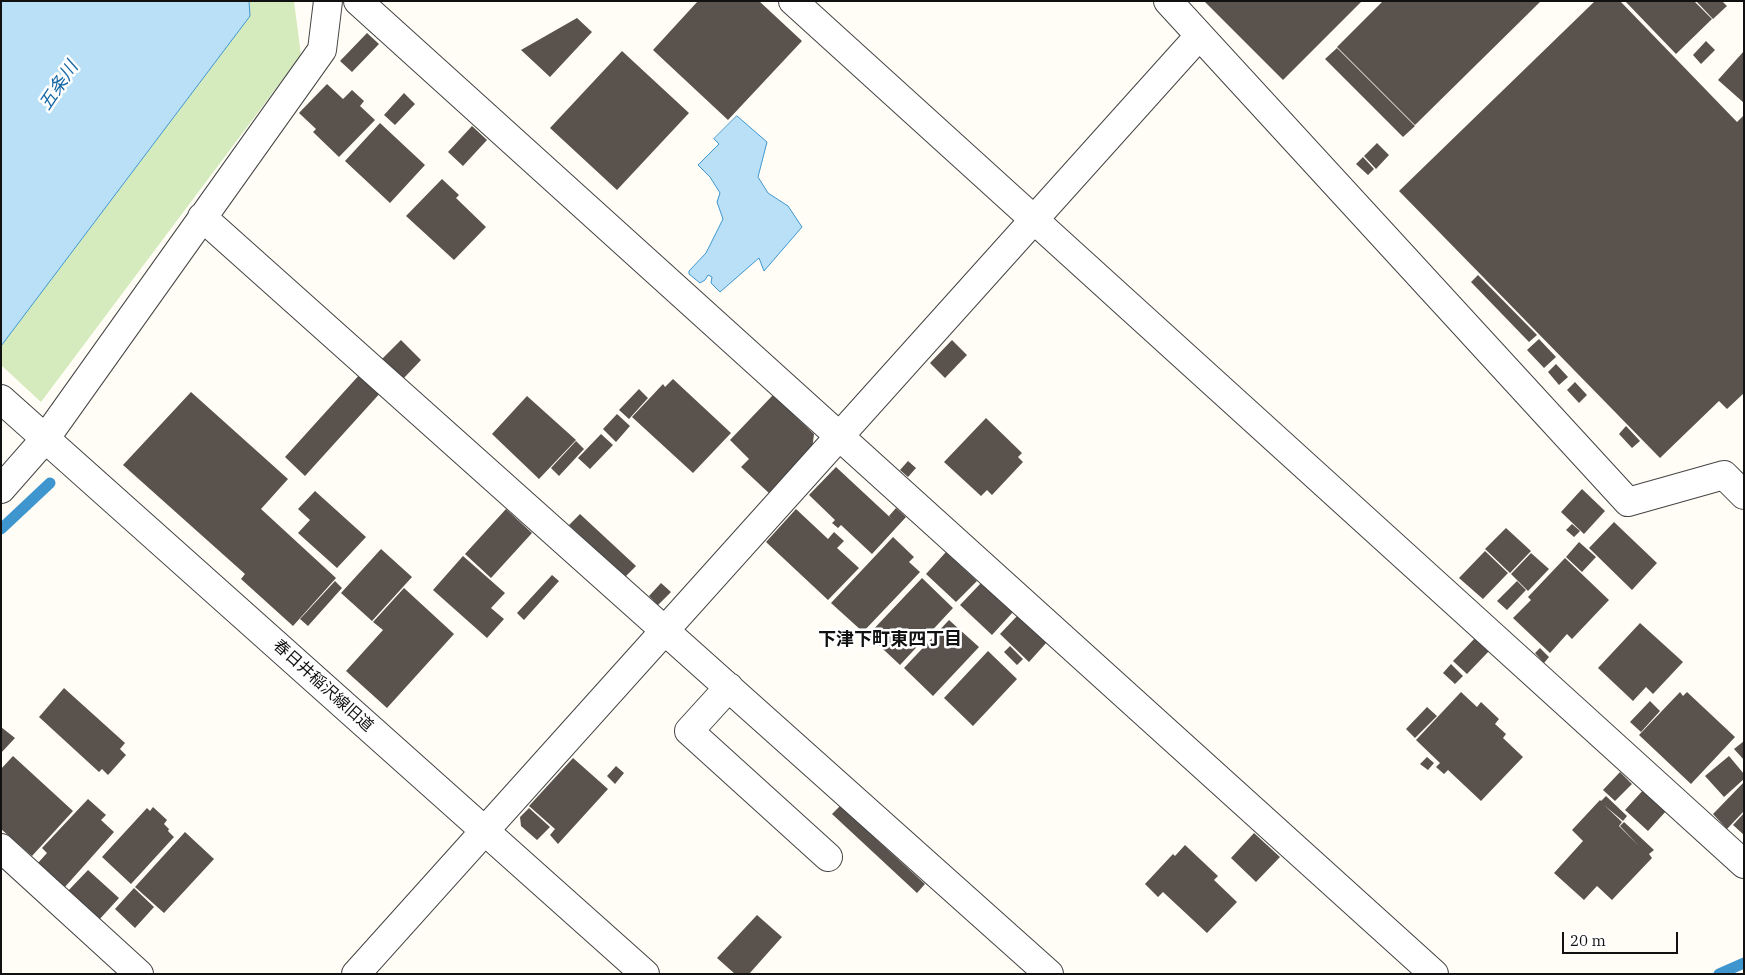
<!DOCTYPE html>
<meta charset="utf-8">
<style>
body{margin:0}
#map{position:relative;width:1745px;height:975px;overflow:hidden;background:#fffdf5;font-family:"IBM Plex Serif",serif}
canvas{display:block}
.frame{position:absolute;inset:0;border:2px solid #111;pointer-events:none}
.scale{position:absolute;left:1562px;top:932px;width:116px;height:22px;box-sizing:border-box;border:2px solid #111;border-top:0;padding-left:6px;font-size:15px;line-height:18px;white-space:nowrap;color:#111;-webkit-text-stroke:4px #fff;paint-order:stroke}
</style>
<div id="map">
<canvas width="1745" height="975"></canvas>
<div class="frame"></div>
<div class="scale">20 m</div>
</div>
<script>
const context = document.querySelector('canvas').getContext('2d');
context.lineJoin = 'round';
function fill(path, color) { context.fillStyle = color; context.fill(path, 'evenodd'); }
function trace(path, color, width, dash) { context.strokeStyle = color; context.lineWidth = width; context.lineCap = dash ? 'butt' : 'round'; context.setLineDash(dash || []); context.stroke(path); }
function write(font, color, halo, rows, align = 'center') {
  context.font = font + ' "IBM Plex Serif","Noto Sans JP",serif'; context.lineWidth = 5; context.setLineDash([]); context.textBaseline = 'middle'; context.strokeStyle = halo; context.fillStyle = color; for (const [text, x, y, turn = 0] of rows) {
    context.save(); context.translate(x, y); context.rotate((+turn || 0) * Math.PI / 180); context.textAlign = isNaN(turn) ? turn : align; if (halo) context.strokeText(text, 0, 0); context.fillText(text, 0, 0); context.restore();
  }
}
fill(new Path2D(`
 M 249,1 L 294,1 L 301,55 L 41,402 L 1,365 L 1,346 L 250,16 Z`), '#d5ebbd');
const water = new Path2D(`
 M 1,1 L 249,1 L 250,16 L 1,346 Z
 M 737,116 L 767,142 L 758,177 L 768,193 L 788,206 L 802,227 L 764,271 L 759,258 L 720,292 L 711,283 L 712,277 L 708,275 L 705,280 L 700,283 L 689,274 L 689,271 L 706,253 L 723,219 L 717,202 L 720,193 L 710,177 L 698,165 L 719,144 L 714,139 Z`);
fill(water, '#b9e0f7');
trace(water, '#3f96cf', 1);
trace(new Path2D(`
 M 1,529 L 50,483
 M 1719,974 L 1744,963`), '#3f96cf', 11);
fill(new Path2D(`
 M 698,1 L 759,1 L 802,41 L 728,120 L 653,50 Z
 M 1204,1 L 1362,1 L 1283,80 Z
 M 1383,1 L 1541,1 L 1415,125 L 1337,47 Z
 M 1595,1 L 1620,1 L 1737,122 L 1744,115 L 1744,393 L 1727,409 L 1719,401 L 1660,458 L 1399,191 Z
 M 1625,1 L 1694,1 L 1712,19 L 1676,54 Z
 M 1696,1 L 1722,1 L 1727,6 L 1713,19 Z
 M 577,18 L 592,32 L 550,77 L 521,50 Z
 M 367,33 L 379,44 L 352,72 L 340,61 Z
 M 1706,41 L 1715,50 L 1701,64 L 1693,55 Z
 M 1337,48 L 1415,126 L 1403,137 L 1325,59 Z
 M 622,51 L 689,113 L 617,190 L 550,128 Z
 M 1744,51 L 1744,103 L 1718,80 Z
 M 327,84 L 343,99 L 352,90 L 364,101 L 360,106 L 375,120 L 339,157 L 313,132 L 316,129 L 299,113 Z
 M 404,93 L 415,104 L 395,125 L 384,115 Z
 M 380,123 L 425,165 L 390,203 L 345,161 Z
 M 472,126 L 487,140 L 463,166 L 448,152 Z
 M 1377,143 L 1389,155 L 1376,169 L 1364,156 Z
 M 1363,157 L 1374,169 L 1368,175 L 1356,164 Z
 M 442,179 L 459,195 L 456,198 L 486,227 L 454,260 L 406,216 Z
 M 1478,275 L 1537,335 L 1529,342 L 1471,282 Z
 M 1539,339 L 1556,357 L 1544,368 L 1527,350 Z
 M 401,340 L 421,360 L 403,379 L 382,359 Z
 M 952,340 L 967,355 L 945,378 L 930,363 Z
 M 1556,364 L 1568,377 L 1559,385 L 1548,372 Z
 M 361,373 L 382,391 L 305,476 L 285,457 Z
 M 673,379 L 731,433 L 693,473 L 632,417 L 663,384 L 665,387 Z
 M 1575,382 L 1587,395 L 1579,403 L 1567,390 Z
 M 639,389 L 648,398 L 629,419 L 619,410 Z
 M 191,392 L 288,479 L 261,509 L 336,578 L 293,626 L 241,579 L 245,574 L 123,465 Z
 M 773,395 L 814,434 L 812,450 L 770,494 L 741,467 L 749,459 L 730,440 Z
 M 527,396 L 576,440 L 539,479 L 492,434 Z
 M 617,414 L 630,426 L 616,442 L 603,429 Z
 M 986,418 L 1022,453 L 1018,457 L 1023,462 L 992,495 L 987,490 L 981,496 L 944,462 Z
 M 1626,426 L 1640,441 L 1632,448 L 1619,434 Z
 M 601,434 L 613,445 L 590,469 L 578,458 Z
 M 576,441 L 584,449 L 559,476 L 551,468 Z
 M 908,461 L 916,468 L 908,477 L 900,470 Z
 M 836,467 L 893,520 L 889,516 L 896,508 L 906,517 L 872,554 L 841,525 L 838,528 L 832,523 L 835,520 L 809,495 Z
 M 1582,489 L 1605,511 L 1584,534 L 1561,512 Z
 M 315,491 L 366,537 L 337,568 L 298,533 L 310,520 L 298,509 Z
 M 506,509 L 532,533 L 491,578 L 465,554 Z
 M 796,509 L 828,539 L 834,532 L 844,541 L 837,548 L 859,568 L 828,600 L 766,542 Z
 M 580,514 L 636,566 L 625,577 L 569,525 Z
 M 1614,522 L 1657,563 L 1632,590 L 1589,548 Z
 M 1572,524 L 1580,531 L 1574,537 L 1566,530 Z
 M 1506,528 L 1531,551 L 1510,573 L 1485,549 Z
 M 893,537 L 914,557 L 909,562 L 920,572 L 863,632 L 831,603 Z
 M 1579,542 L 1596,557 L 1582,572 L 1566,557 Z
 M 381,549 L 412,577 L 372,621 L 341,593 Z
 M 1485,551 L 1508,573 L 1483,599 L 1459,578 Z
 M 946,552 L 977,581 L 956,602 L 926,574 Z
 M 1531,553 L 1549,569 L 1528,591 L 1511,574 Z
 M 463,556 L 505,593 L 491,608 L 504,619 L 487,638 L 433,590 Z
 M 1565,558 L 1609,600 L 1572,639 L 1567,634 L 1550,653 L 1513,618 L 1531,600 L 1528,597 Z
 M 552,575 L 559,581 L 524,620 L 517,613 Z
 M 922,578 L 953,608 L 900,665 L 868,635 Z
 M 335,581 L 342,588 L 308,626 L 300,619 Z
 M 1517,581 L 1526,590 L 1507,610 L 1497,601 Z
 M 661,583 L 671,592 L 658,605 L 649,596 Z
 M 981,583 L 1013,612 L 992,635 L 960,605 Z
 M 404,588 L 454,634 L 387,708 L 346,671 L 383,630 L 373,622 Z
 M 1018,615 L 1047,642 L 1029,662 L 1000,634 Z
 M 949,620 L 979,647 L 933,696 L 904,668 Z
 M 1640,623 L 1683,662 L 1653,694 L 1646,687 L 1633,701 L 1598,668 Z
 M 1476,637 L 1490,650 L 1467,674 L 1453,661 Z
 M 1010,646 L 1023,659 L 1017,665 L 1004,652 Z
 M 1540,648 L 1549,657 L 1544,663 L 1535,653 Z
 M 988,651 L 1017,679 L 973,726 L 944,698 Z
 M 1451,664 L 1463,676 L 1455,684 L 1443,673 Z
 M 64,688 L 125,743 L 120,749 L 126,755 L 108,775 L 102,769 L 99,772 L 39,717 Z
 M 1461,692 L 1477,707 L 1481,702 L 1499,719 L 1495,724 L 1506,734 L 1503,738 L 1523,757 L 1481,801 L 1448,770 L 1444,774 L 1436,767 L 1440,763 L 1416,740 Z
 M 1680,692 L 1683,696 L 1687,692 L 1735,737 L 1691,784 L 1639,735 Z
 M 1650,701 L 1660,711 L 1641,732 L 1630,722 Z
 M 1427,707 L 1437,716 L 1415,738 L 1406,729 Z
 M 1,727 L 15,738 L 1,753 Z
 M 1744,741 L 1744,760 L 1734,749 Z
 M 13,756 L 73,811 L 32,856 L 1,829 L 1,769 Z
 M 1729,756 L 1744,774 L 1744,779 L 1724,797 L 1705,776 Z
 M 1427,757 L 1434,763 L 1428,770 L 1420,764 Z
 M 573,758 L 608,789 L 558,844 L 550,835 L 555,829 L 529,806 Z
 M 616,766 L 624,773 L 615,784 L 607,776 Z
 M 1620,772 L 1632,784 L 1615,801 L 1603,790 Z
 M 1744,782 L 1744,811 L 1727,829 L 1713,814 Z
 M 1645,788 L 1667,810 L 1648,831 L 1625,810 Z
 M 1606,796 L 1627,816 L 1623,821 L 1604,805 L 1622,822 L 1619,826 L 1639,846 L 1620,826 L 1624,822 L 1654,850 L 1649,854 L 1652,858 L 1612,900 L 1597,886 L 1584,900 L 1554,873 L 1583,841 L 1572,830 L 1600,800 L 1601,801 Z
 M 88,799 L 106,815 L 101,820 L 114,832 L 64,888 L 37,864 L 47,853 L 42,848 Z
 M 840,806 L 925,884 L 917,893 L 832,814 Z
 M 153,807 L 167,820 L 164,824 L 169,829 L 168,831 L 174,837 L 131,884 L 102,857 L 147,808 L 150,811 Z
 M 529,808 L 550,827 L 537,840 L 521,826 L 520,817 Z
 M 1744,813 L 1744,835 L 1733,825 Z
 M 185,832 L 214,859 L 164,913 L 135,887 Z
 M 1254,833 L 1280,857 L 1256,882 L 1231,858 Z
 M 1185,845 L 1218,876 L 1214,880 L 1237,902 L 1207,933 L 1163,892 L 1158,897 L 1145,884 L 1173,854 L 1175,856 Z
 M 88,870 L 119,898 L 98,921 L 66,893 Z
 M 134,888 L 154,907 L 135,928 L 115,909 Z
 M 757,915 L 782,937 L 749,974 L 735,974 L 717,958 Z`), '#5a524d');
const minor = new Path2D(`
 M 358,1 L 1434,974
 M 793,1 L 1744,864
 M 1168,1 L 1628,502 L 1724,475 L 1744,495
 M 202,217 L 1049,974
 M 1,399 L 645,974
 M 1,489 L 45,439 L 322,50 L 328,1
 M 729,687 L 689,731 L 828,857
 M 1,848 L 139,974
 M 356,974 L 1199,36`);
trace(minor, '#444', 30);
trace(minor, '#fff', 28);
write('16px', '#111', '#fff', [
 ["春日井稲沢線旧道",323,686,42]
]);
write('italic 18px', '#1768a6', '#fff', [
 ["五条川",59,86,-56]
]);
write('bold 18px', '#111', '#fff', [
 ["下津下町東四丁目",890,640]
]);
</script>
